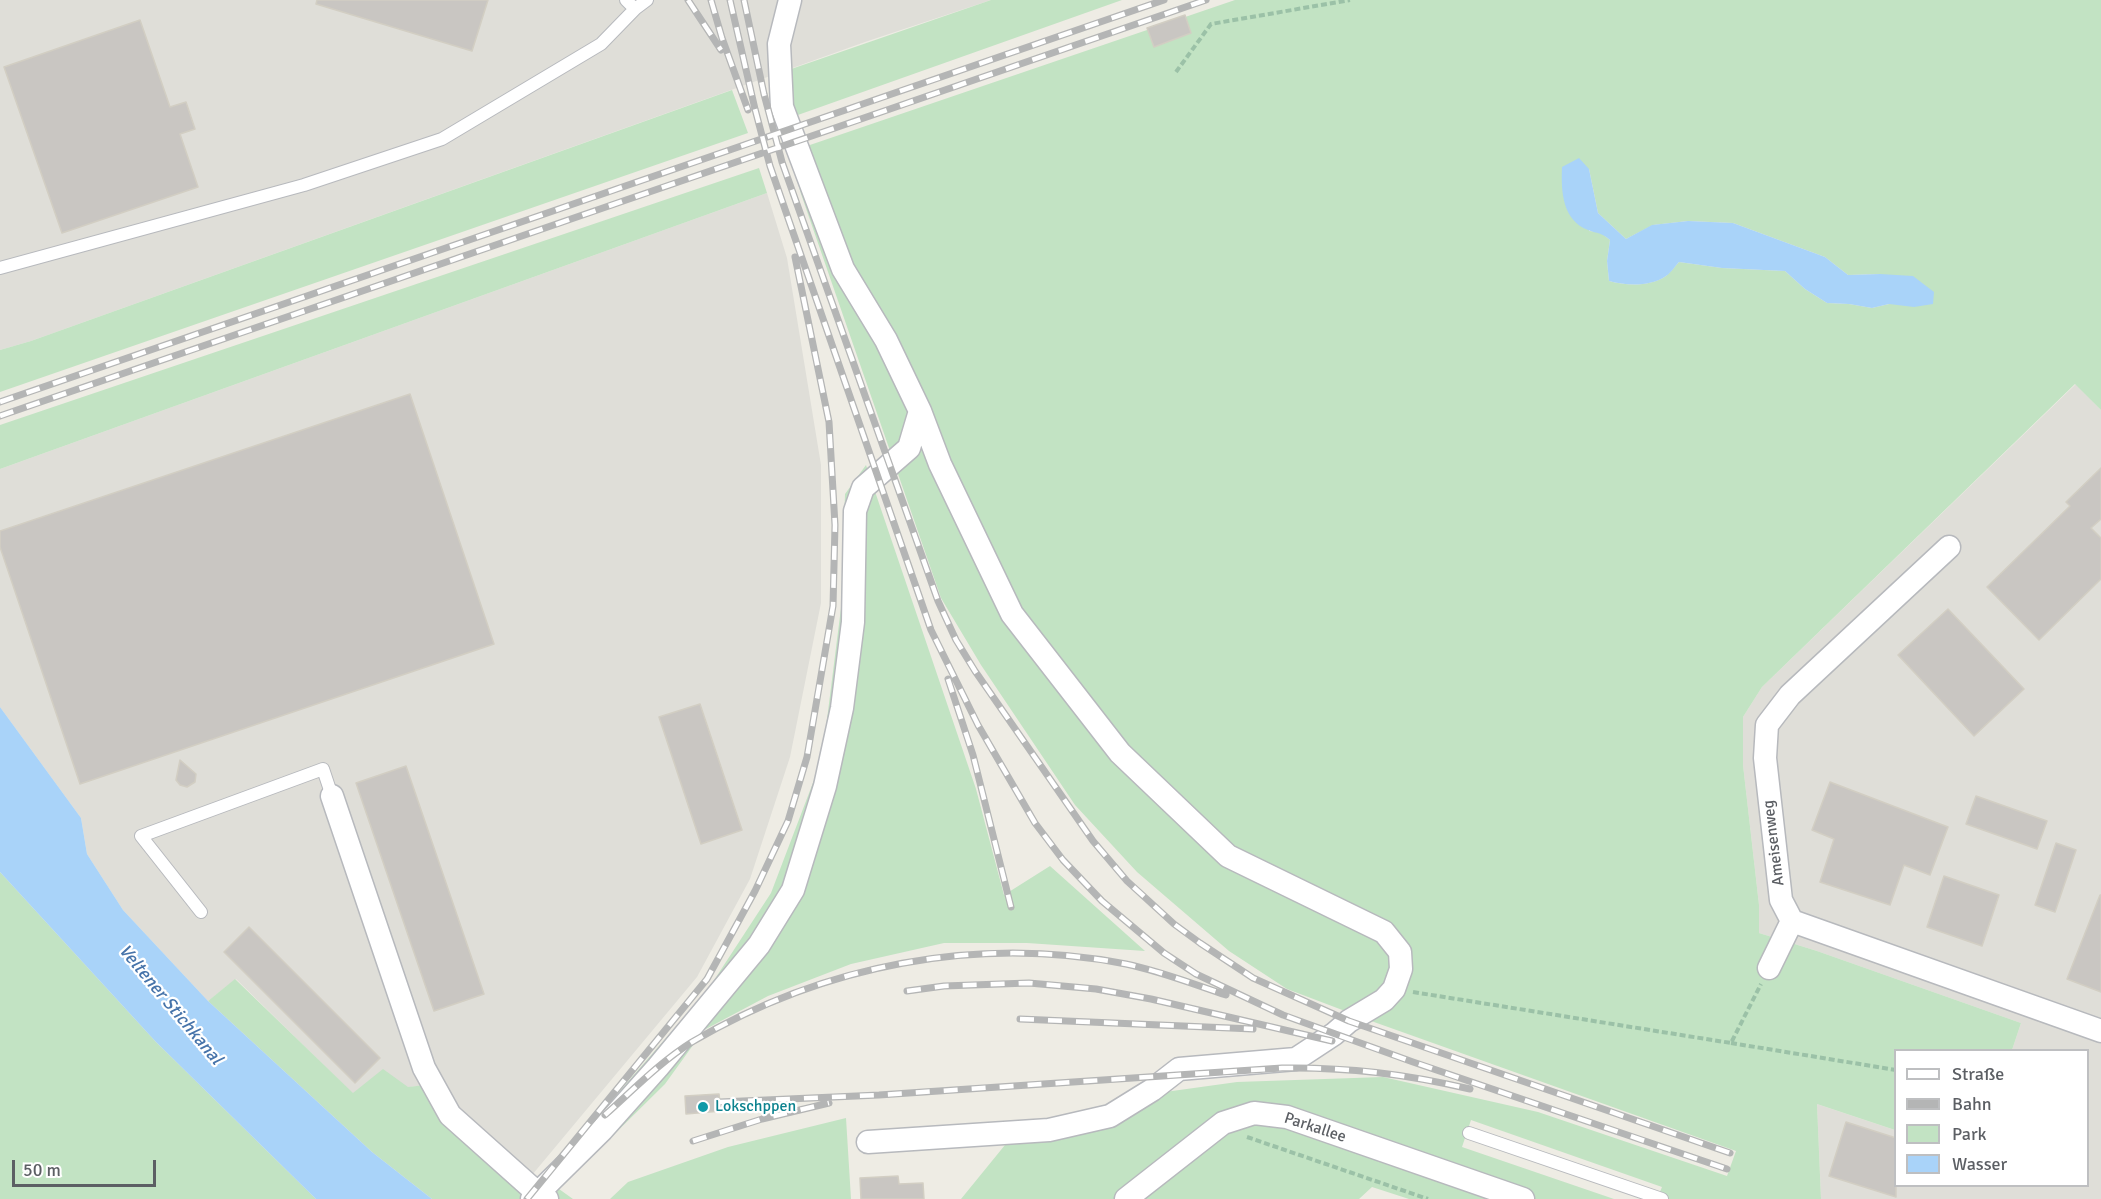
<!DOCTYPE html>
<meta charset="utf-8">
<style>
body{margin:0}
#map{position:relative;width:2101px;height:1199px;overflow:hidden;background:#eeece4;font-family:Signika,sans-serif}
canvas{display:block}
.legend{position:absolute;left:1894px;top:1049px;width:195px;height:138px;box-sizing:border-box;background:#fff;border:2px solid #bebfc1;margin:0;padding:8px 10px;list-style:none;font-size:18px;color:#5c5f64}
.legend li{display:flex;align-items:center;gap:12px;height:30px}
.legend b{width:30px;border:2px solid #bebfc1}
.scale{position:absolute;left:12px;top:1160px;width:144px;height:27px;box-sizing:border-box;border:3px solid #5c5f64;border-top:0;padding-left:8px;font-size:18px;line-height:21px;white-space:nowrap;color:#5c5f64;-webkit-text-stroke:4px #fff;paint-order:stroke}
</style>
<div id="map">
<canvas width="2101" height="1199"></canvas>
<ul class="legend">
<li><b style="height:8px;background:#fff"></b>Straße</li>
<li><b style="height:8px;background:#b4b5b5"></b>Bahn</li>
<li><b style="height:16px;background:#c2e3c3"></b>Park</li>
<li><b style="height:16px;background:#a9d3f9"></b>Wasser</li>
</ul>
<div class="scale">50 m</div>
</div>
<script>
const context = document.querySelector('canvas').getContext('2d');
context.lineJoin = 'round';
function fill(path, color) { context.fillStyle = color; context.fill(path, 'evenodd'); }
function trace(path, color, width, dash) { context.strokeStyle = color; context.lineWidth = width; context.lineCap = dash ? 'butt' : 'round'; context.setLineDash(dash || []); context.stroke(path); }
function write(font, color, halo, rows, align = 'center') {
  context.font = font + ' Signika,sans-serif'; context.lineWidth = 4.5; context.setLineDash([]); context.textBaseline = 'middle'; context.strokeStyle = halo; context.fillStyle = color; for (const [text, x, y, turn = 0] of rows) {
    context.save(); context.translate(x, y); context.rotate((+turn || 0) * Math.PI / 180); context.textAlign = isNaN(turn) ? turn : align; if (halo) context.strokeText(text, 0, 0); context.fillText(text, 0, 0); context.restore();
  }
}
fill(new Path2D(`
 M 0,0 L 991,0 L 865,42 L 31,341 L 0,350 Z
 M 767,193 L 787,258 L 821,465 L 821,603 L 790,757 L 750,879 L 697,977 L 532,1175 L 462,1112 L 442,1083 L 353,1094 L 236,979 L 208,1001 L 123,910 L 87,854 L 81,818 L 0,707 L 0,469 Z
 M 2076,384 L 2101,410 L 2101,1199 L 1821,1199 L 1817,1104 L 1895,1130 L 1896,1186 L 2088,1186 L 2088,1050 L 2012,1050 L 2021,1023 L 1817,951 L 1759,933 L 1759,905 L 1743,765 L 1743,717 L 1762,687 Z`), '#dfded8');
fill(new Path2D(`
 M 991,0 L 1122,0 L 795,116 L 807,146 L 1235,0 L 2101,0 L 2101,410 L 2075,384 L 1762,687 L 1743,717 L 1743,765 L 1759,905 L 1759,933 L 1817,951 L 2021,1023 L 2012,1050 L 1896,1050 L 1895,1130 L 1817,1104 L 1821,1199 L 1657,1199 L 1662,1187 L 1471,1120 L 1462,1147 L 1614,1199 L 1409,1199 L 1372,1187 L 1359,1199 L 961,1199 L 1005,1145 L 1101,1127 L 1165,1092 L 1237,1082 L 1383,1077 L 1538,1112 L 1727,1176 L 1736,1151 L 1374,1022 L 1287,989 L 1229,951 L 1137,872 L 1075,805 L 981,665 L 941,598 L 801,194 L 776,107 L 771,76 ZM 1589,169 L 1598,213 L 1626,239 L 1653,225 L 1688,221 L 1733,223 L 1825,257 L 1848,275 L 1880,274 L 1900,304 L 1889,304 L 1872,308 L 1849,304 L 1827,303 L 1805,289 L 1785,271 L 1722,268 L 1679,262 C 1675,266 1670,273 1666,276 C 1649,287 1627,286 1609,281 L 1607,261 L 1610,240 L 1600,232 L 1589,231 Z
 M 732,90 L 748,133 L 0,392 L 0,350 L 31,341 Z
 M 759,168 L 767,193 L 0,469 L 0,425 Z
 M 866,465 L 976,789 L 1004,895 L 1050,866 L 1145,951 L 1027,943 L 944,943 L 851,964 L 768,996 L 704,1030 L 665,1084 L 559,1189 L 573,1199 L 432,1199 L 372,1152 L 208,1001 L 235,979 L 353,1093 L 383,1069 L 408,1087 L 442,1083 L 462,1112 L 532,1175 L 543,1179 L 707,991 L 771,893 L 822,759 L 841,608 L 845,494 Z
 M 0,872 L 156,1042 L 316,1199 L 0,1199 Z
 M 846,1118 L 851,1199 L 610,1199 L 628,1182 L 728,1147 Z`), '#c2e3c3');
fill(new Path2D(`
 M 1579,158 L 1589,169 L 1598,213 L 1626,239 L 1652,225 L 1688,221 L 1733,223 L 1825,257 L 1848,275 L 1880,274 L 1913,276 L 1934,292 L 1933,304 L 1914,307 L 1889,304 L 1872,308 L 1849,304 L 1827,303 L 1805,289 L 1785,271 L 1722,268 L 1679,262 C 1675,266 1671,273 1666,276 C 1650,287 1627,286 1609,281 L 1607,261 L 1610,240 C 1601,232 1598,234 1588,230 C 1562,220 1561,191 1562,167 Z
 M 0,707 L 81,818 L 87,854 L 123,910 L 208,1001 L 372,1152 L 432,1199 L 316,1199 L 156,1042 L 0,872 Z`), '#a9d3f9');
const building = new Path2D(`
 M 317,0 L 488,0 L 472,51 L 316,4 Z
 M 1185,15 L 1191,33 L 1154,47 L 1147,28 Z
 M 140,20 L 170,107 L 186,102 L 195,129 L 180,134 L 198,187 L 62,233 L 4,67 Z
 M 410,394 L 494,644 L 80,784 L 0,547 L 0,531 Z
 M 2101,468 L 2101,519 L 2091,528 L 2101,538 L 2101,579 L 2039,640 L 1987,587 L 2070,506 L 2066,502 Z
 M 1948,609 L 2024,689 L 1974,736 L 1898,655 Z
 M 700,704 L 742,830 L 701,844 L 659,717 Z
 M 180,760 L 196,774 L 195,782 L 187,787 L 180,785 L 176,780 Z
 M 406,766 L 484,994 L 434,1011 L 356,783 Z
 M 1830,782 L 1948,827 L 1930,875 L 1904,865 L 1890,905 L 1820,882 L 1834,839 L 1812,830 Z
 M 1976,796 L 2047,821 L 2037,849 L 1966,824 Z
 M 2056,843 L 2076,850 L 2055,912 L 2035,905 Z
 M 1944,876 L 1999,895 L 1982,946 L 1927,927 Z
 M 2100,895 L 2101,895 L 2101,992 L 2067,979 Z
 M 249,927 L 380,1058 L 355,1083 L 224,952 Z
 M 719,1094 L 721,1111 L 686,1114 L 685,1096 Z
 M 1846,1122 L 1896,1138 L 1896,1197 L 1829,1176 Z
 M 898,1176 L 899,1184 L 923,1183 L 924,1199 L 861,1199 L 860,1178 Z`);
fill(building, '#c9c6c2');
trace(building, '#d2cec3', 1.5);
const lane = new Path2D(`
 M 626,0 L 635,9
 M 0,268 L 304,185 L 442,139 L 601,44 L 635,9 L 647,0
 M 201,912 L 141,836 L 323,769 L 332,796
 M 1469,1133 L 1662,1199`);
const street = new Path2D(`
 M 790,0 L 779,44 L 782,107 L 843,269 L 886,340 L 920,411 L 940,464 L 1012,614 L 1120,753 L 1228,856 L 1384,932 L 1400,952 L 1401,969 L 1394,989 L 1384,1000 L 1349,1021 L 1334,1034 L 1296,1059 L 1179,1069 L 1152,1090 L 1110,1116 L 1049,1130 L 868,1142
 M 1949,547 L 1790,695 L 1767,725 L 1765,758 L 1781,900 L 1792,921 L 2101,1031
 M 332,796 L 424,1068 L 450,1115 L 534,1190 L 547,1199
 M 1769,968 L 1792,921
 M 532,1199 L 602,1130 L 658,1067 L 759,945 L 793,890 L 825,786 L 842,708 L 853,622 L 855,511 L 863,488 L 909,448 L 920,411
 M 1126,1199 L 1223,1123 L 1254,1113 L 1287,1117 L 1523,1199`);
trace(lane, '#b7b9bd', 14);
trace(street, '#b7b9bd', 25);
trace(new Path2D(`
 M 1176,72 L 1211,24 L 1350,0
 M 1413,992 L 1731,1043 L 1761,984
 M 1731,1043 L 1896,1070
 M 1247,1137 L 1428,1199`), '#9bc1a7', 4, [6, 3]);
trace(lane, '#fff', 12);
trace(street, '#fff', 22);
const rail = new Path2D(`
 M 688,0 L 721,50
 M 711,0 L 722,38 L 748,110
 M 730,0 L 755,109 L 770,166 L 931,630 L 978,725 L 1035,823 L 1063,860 L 1102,901 L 1164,953 L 1196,974 L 1283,1015 L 1413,1062 L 1727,1169
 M 744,0 L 764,94 L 782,162 L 938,601 L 956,640 L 975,671 L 1093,841 L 1127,881 L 1174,924 L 1200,943 L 1253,978 L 1349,1021 L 1730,1153
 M 0,402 L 1164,0
 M 0,416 L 1206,0
 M 948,679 L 973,755 L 1011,907
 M 907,991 L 944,986 L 1029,983 L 1096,989 L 1151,999 L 1332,1041
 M 1020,1019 L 1253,1029
 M 720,1102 L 879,1095 L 1282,1068 C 1348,1067 1405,1074 1470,1089
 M 605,1115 C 633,1090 660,1062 692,1042 C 823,965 977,935 1126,964 C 1160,971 1193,984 1226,995
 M 693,1141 L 762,1119 L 829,1103
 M 527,1199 L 707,979 L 755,891 L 788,821 L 807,757 L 833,606 L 835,525 L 829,422 L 795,257`);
trace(rail, '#b4b5b5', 7);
trace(rail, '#fff', 4.5, [14]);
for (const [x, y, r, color] of [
 [703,1107,6,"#0f9aa8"]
]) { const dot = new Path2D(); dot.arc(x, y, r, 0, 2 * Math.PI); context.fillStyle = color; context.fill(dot); trace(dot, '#fff', 2); }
write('16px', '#5c5f64', '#fff', [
 ["Ameisenweg",1774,843,-97],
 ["Parkallee",1315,1128,18]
]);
write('16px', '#0d838f', '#fff', [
 ["Lokschppen",715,1107]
], 'left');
write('italic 18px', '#4774aa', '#fff', [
 ["Veltener Stichkanal",170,1005,50]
]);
</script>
